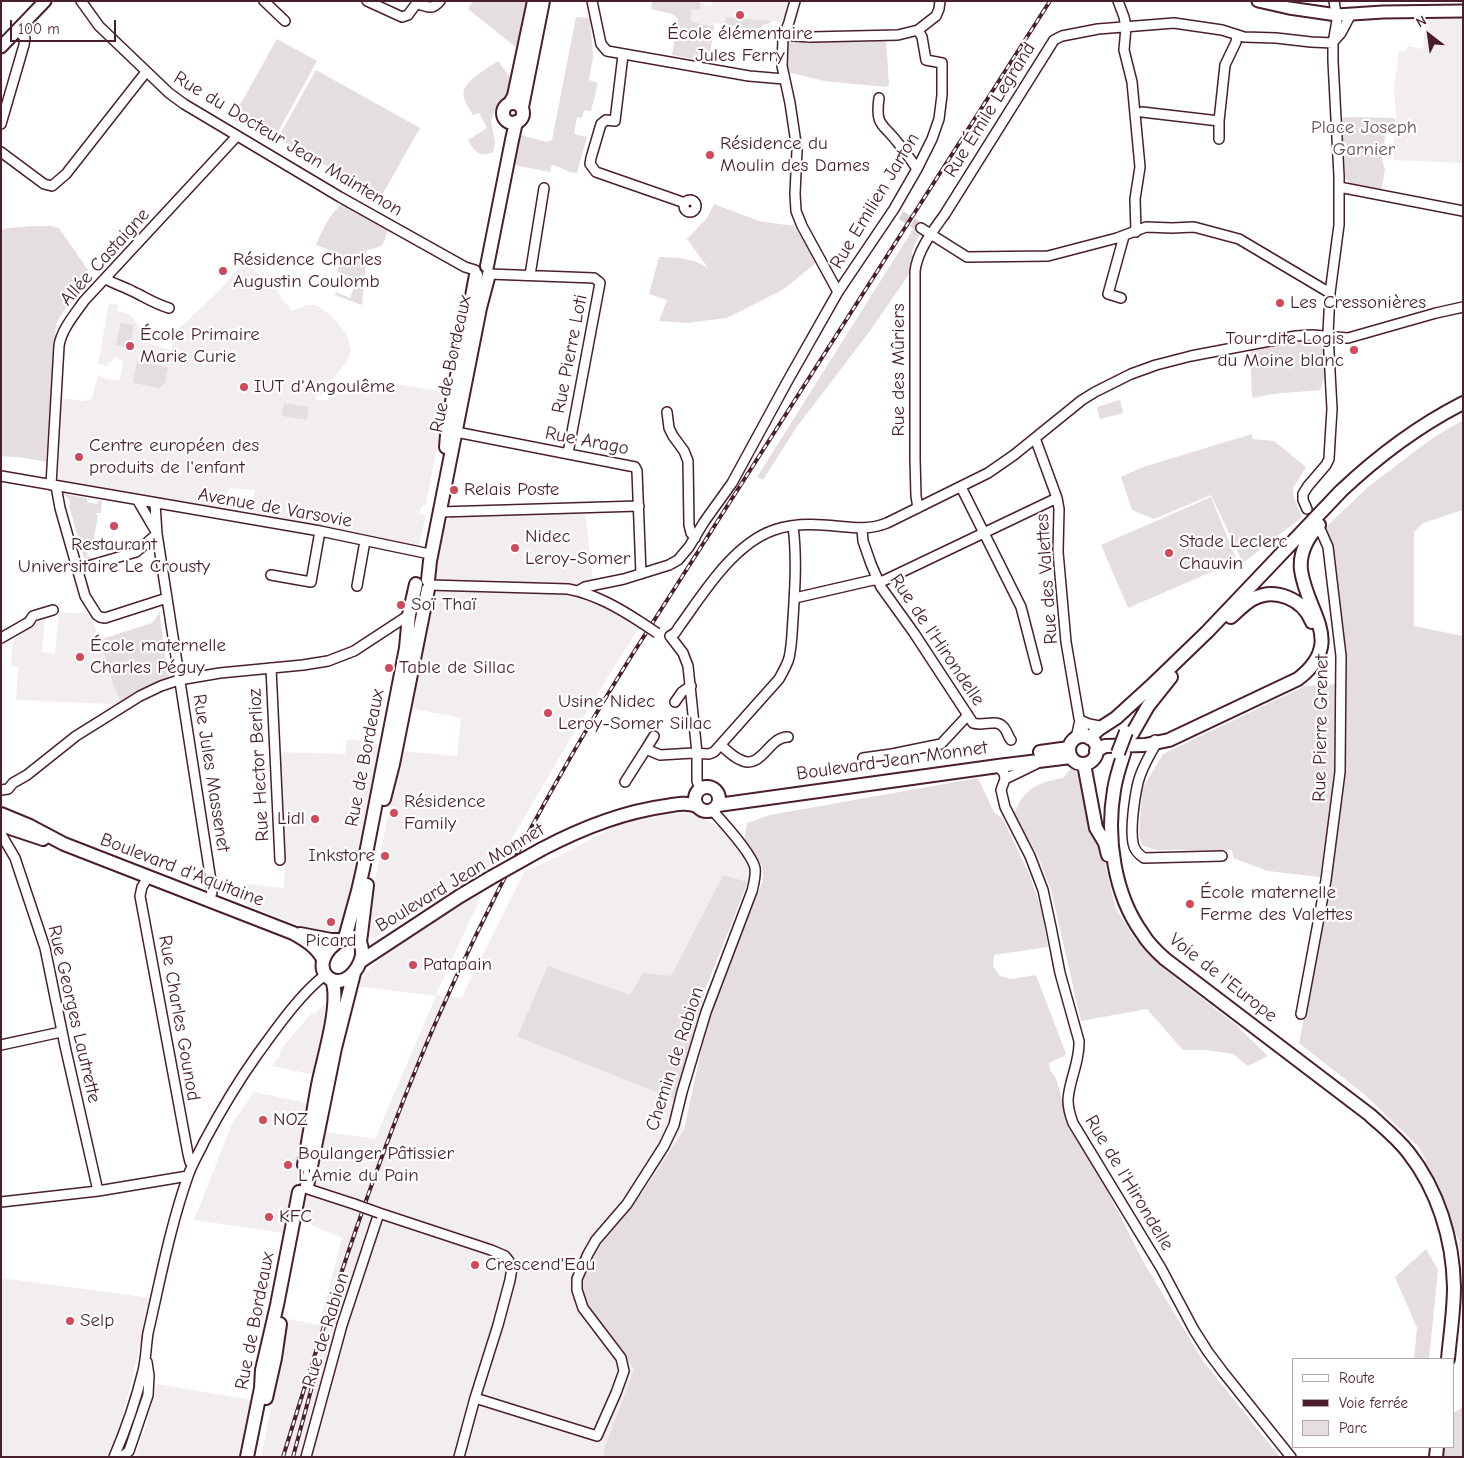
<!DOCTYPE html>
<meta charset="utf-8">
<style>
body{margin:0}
#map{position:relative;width:1464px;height:1458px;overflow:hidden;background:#fff;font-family:"Comic Neue",sans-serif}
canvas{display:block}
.frame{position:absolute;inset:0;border:2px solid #4a1f2b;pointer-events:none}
.legend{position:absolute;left:1292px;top:1358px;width:162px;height:90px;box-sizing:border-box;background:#fff;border:1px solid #b7a5aa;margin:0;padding:6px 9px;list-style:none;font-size:15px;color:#4a1f2b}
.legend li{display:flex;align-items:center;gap:10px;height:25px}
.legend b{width:25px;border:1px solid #b7a5aa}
.north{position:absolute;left:1404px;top:10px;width:50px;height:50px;-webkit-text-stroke:4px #fff;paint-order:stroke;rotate:330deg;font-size:14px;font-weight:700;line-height:20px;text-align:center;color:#4a1f2b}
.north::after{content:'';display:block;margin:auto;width:18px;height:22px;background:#4a1f2b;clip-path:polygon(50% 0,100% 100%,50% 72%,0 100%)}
.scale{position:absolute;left:10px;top:20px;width:106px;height:22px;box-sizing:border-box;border:2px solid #4a1f2b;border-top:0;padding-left:6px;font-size:15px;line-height:18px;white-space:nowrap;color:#4a1f2b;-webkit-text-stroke:4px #fff;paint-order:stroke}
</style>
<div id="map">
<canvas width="1464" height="1458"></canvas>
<div class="frame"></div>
<ul class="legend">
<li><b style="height:6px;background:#fff"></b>Route</li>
<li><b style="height:6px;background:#4a1f2b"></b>Voie ferrée</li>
<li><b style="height:14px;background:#e5dee0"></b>Parc</li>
</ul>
<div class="north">N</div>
<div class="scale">100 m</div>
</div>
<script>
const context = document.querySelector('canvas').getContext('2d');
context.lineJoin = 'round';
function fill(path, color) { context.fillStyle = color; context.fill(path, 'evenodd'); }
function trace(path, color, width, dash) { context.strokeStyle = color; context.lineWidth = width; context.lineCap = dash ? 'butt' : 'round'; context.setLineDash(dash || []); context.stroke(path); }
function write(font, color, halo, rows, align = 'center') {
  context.font = font + ' "Comic Neue",sans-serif'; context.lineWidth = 4.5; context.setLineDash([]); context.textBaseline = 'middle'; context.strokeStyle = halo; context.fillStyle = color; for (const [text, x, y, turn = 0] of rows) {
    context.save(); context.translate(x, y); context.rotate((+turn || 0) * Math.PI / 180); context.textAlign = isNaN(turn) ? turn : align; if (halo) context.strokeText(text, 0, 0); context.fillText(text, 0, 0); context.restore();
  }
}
fill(new Path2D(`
 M 712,1 L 792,1 L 786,23 L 771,21 L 770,23 L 762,25 L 762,27 L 753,29 L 715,23 L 714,27 L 693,22 L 690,19 L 692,9 L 700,10 L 701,3 L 711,6 Z
 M 1463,16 L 1463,163 L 1393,160 L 1396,117 L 1394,88 L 1399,50 L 1405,52 L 1408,46 L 1423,49 L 1426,17 Z
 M 244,262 L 275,287 L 284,302 L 289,306 L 291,311 L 307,305 L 316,305 L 331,315 L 347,335 L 351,350 L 347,362 L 327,385 L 321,395 L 316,395 L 316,400 L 329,400 L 329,395 L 357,393 L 368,379 L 448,393 L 447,400 L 444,400 L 443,405 L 445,406 L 439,448 L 437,448 L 426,504 L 421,508 L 419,514 L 426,515 L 419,546 L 253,518 L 256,500 L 254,499 L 254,490 L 229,488 L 226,511 L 58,482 L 61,398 L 83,401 L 92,399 L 98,375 L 107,379 L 120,380 L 123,360 L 114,357 L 111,362 L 108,362 L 107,366 L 98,364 L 109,303 L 118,305 L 117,311 L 127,313 L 132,317 L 138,324 L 145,342 L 171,350 L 174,333 L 220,290 Z
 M 585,510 L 595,601 L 601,603 L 640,626 L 585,714 L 504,852 L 502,859 L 375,938 L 365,931 L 401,751 L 457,756 L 461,718 L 410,708 L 444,525 L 453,515 Z
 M 59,612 L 91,614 L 114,687 L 121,702 L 114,705 L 112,704 L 16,700 L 18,667 L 11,666 L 12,643 L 21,633 L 45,618 L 42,652 L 55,654 Z
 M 347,739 L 381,744 L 345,929 L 340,934 L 314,931 L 245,904 L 247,884 L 284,888 L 285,863 L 279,752 L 345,754 Z
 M 686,812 L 715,824 L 744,840 L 762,865 L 748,882 L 723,875 L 671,976 L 630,995 L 517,1037 L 676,1100 L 683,1129 L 658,1168 L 602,1242 L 587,1304 L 634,1369 L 604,1449 L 603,1457 L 261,1457 L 289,1319 L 319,1325 L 342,1238 L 288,1215 L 284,1233 L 194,1220 L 232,1124 L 254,1092 L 331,1108 L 327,1132 L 376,1139 L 382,1122 L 436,996 L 354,986 L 376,962 L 381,958 L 380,955 L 486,885 L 436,995 L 461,998 L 524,872 L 563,854 L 625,821 Z
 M 330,998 L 315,1075 L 272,1066 L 281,1054 L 279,1053 L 285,1044 L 303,1023 L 312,1013 L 314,1015 Z
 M 1,1278 L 152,1298 L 120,1426 L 108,1457 L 1,1457 Z
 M 157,1384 L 251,1400 L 240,1457 L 135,1457 L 146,1425 Z`), '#f2eeef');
fill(new Path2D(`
 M 473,1 L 528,1 L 518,49 L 468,9 Z
 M 652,1 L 693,1 L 701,3 L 700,10 L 692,9 L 690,19 L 693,22 L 714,27 L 709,62 L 672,55 L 678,18 L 672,14 L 651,9 Z
 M 576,17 L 590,18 L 593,57 L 589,80 L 598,83 L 591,111 L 584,110 L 582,118 L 577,117 L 574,134 L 587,137 L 577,173 C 566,173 561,166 552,165 L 550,172 L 515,165 L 521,135 L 546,142 L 552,140 Z
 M 726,17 L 771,21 L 770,23 L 762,25 L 762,27 C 749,30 737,27 724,25 Z
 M 886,38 L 889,85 L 886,87 L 824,81 L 787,72 L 786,65 L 787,40 Z
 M 277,39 L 317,61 L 273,141 L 232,119 Z
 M 498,61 L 511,79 L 509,93 L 496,108 L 491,121 L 495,142 L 493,152 C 481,158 473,151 468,140 L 487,128 L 479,113 L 473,115 C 470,110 465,103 464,97 C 459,83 488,68 498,61 Z
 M 316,70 L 420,128 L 381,197 L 278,138 Z
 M 1356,117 L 1395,118 L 1394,129 L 1386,129 L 1382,159 L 1385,170 L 1381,192 L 1352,186 L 1345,178 L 1343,139 L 1339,139 L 1339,118 Z
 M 345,203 L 388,230 C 382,247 385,246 367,250 L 362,305 L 335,295 L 336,292 L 350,298 L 357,280 L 337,271 L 343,255 L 316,245 C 321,233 332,208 345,203 Z
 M 714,204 L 759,221 L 794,226 L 817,262 L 784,289 L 727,318 L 687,323 L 659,321 L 667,300 L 649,294 L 659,257 L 680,258 L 695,261 L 708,268 L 687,239 L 707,218 Z
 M 33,226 L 51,226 L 59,228 L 88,270 L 56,324 L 46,462 L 25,458 L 1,456 L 1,230 L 9,228 Z
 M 915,226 L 918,229 L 919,236 L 912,251 L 914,267 L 870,331 L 796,428 L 763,480 L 757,477 Z
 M 120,323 L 134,325 L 130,348 L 116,345 Z
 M 1304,339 L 1323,341 L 1325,372 L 1321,390 L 1273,394 L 1252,398 L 1250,347 Z
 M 137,362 L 168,367 L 165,383 L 160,388 L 133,383 Z
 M 1120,400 L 1123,413 L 1100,419 L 1097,407 Z
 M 284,403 L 309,407 L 307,420 L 282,416 Z
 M 1463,420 L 1463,510 L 1423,523 L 1414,532 L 1414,626 L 1463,636 L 1463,1289 L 1459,1241 L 1420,1148 L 1364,1094 L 1299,1043 L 1318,950 L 1344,774 L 1345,676 L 1333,552 L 1326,527 L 1369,486 L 1434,437 Z
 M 1252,434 L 1252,439 L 1274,441 L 1306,467 L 1293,488 L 1294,498 L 1302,517 L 1243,563 L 1211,495 L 1154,519 L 1132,510 L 1121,477 L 1143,467 Z
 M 64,494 L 87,498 L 87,502 L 97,504 L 98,500 L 102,501 L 101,513 L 97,513 L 96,515 L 98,515 L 94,539 L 92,539 L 89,552 L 88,552 L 87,557 L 94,558 L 93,560 L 85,562 L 69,506 L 70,500 L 64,495 Z
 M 1211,497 L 1237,561 L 1128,608 L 1101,545 Z
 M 159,609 L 168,677 L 121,702 L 114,687 L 100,641 L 105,638 L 152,623 L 158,615 Z
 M 1336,684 L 1336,769 L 1320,877 L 1268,871 L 1233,858 L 1232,850 L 1155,850 L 1142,845 L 1139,835 L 1142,789 L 1163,754 L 1305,686 Z
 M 1071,768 L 1080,775 L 1100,844 L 1116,909 L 1133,936 L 1166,970 L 1236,1025 L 1268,1056 L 1248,1066 L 1233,1054 L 1206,1050 L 1183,1050 L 1147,1009 L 1081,1021 L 1051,890 L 1038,856 L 1014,815 C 1023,789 1036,783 1063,778 Z
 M 978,778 L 994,812 L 1003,819 L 1030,876 L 1041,909 L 1048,947 L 994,955 L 993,966 L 1000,976 L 1011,979 L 1036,975 L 1065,1051 L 1066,1055 L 1049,1063 L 1050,1070 L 1056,1078 L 1071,1131 L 1103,1182 L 1143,1261 L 1203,1361 L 1280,1457 L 603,1457 L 604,1449 L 634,1369 L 587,1304 L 582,1288 L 584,1278 L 602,1242 L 644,1190 L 684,1129 L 702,1047 L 721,981 L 741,930 L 763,881 L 762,865 L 744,840 L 747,823 L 770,815 Z
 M 723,875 L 748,882 L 706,987 L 676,1100 L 517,1037 L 548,966 L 630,995 L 643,973 L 671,976 Z
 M 1426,1249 L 1438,1270 L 1429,1359 L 1414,1359 L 1417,1328 L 1395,1277 Z
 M 1463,1407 L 1463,1457 L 1444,1457 L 1444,1447 L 1453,1447 L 1453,1413 Z`), '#e5dee0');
trace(new Path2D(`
 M 901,215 L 921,228`), '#dbd2d5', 9, [9, 4.5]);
const minor = new Path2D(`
 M 81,1 L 99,26 L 169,93 L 184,104 L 340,197 L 465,267 L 475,270
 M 264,1 L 285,21
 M 367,1 L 402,17 L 408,15 L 416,4 C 427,5 431,12 440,1
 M 592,1 L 601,44 L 607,51 L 749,76 L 784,79
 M 795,1 L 789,22 L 783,38 L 782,66 L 790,103 L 797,150 L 795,194 L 796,211 L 802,226 L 838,292
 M 1118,1 L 1124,17 L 1126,27 L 1124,50 L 1132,82 L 1140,167 L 1135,199 L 1136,232
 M 785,33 L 794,36 L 811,37 L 898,35 L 918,30 L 936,16 L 939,9 L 940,1
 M 1333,42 L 1341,33 L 1351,14
 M 623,55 L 615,121 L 606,120 L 601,124 L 591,158 L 590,164 L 596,172 L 685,203
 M 879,98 C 875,127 883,123 898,143 C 905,151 911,160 917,169
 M 1142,112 L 1219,121 L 1225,65 L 1236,42 L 1237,36
 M 1219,121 L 1219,139
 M 1,124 L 24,45 L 25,38 L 18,31
 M 1,152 L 44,184 L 52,186 L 66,174 L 146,72
 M 1339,187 L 1463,211
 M684 206a6 6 0 1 1 12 0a6 6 0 1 1-12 0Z
 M 921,228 L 967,257 L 1048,256 L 1117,238 L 1146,227 L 1172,228 L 1194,227 L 1239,239 L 1330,293
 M 489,274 L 594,278 L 598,281 L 600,283 L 568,453
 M 530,275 L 544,188
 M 106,279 C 114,284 123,286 132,291 C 145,297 155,304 169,308
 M 1121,298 L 1108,294 L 1124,236
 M 667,412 L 669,428 L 673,436 L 684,451 L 688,461 L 689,525 L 691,533 L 695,538
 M 456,432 L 635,467 L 637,471 L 641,574
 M 1035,438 L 1057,498 L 1059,509 L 1058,552 L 1066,642 L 1079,718 L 1086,737
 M 1,476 L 320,531 L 425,553
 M 51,485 L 59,346 C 61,330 75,314 84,301 L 237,136
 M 56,486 L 60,508 L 85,596 L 97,615 L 100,617 L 105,618 L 167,598
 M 961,487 L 1021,607 L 1037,669
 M 138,501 L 155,530
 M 155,504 L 157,534 L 211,881 L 212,892 L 209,901
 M 918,508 L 916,496 L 915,459 L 915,271 C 918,249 933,231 945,214 L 1054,40 L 1062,36 L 1098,29 L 1174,23 L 1222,30 L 1244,37 L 1276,38 L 1311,42 L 1333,43
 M 1307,509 L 1303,500 L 1303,494 L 1308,486 L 1326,465 L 1329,459 L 1330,441 L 1332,409 L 1328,334 L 1330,293 L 1339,225 L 1339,176 L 1333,61 L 1333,43 L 1337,20 L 1334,1
 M 440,512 L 639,506
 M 862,529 L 863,541 L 871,564 L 881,587 L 914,633 L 973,723 C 985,727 997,717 1005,729 C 1008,733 1008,737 1011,740
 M 78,569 L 136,552 L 157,534
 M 271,575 L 311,582 L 320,531
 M 429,585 L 568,589 C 595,594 619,608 642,623
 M 357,586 L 365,541
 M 578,591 L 585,587 L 624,579 L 669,565 L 678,560 L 689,547 L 704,522 L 732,483 L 787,382 L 838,292 L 894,209 L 917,169 L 932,139 L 939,119 L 942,95 L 942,63 L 926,60 L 922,37 L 918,30
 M 795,598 L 873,580 L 883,581 L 1057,498
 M 670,636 L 675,633 L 679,627 C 703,594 733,544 774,530 C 788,525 807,524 823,525 C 847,526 864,532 887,523 L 988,473 L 1014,455 L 1082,400 L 1095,392 L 1131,374 L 1156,365 L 1191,356 L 1296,336 L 1312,335 L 1348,338 L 1436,313 L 1463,307
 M 670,636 L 683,653 L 688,666 L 697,753 L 697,781 L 700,789
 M 1,638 L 29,622 L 33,616 L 53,610
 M 271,668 L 280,860
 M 675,702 L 682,692 L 691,686
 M 1080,720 L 1089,724 L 1104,727
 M 1076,738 L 1080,720
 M 1155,740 L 1156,744 C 1150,754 1144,765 1140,776 C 1135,790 1130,829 1133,843 C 1134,850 1138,854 1144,858 L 1222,856
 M 721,745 C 727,751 734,758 743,761 C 762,768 770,736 788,737
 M 646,749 L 654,736
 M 863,758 L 892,754 L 941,744 L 968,715
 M 998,766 L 1004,773 L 1005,779 L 1001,790 L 1005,807 L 1030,856 L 1043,890 L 1051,927 L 1060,973 L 1079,1041 C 1080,1062 1069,1080 1068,1100 C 1068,1108 1070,1115 1073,1123 L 1161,1268 L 1194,1330 L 1208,1352 L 1223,1372 L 1291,1457
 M 1005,779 L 1036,764
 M 625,782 L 646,749 L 660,755 L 693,753 L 709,754 L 714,752 L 779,679 C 783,672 787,665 789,658 C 792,645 792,632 793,619 C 795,588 797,557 793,526
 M 1,790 L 8,789 L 13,783 L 27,775 L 76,736 L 140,696 L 161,686 L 179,680 L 220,673 L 303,665 L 328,661 L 354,651 L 409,615
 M 1,834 L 15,858 L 45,948 L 65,1046 L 98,1191
 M 148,877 L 142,887 L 140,896 L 188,1154 L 190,1162 L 193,1164
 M 1301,1014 L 1326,880 L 1340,772 L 1341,656 L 1328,547 L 1321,531
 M 1,1045 L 61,1032
 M 308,1189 L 354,1204
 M 1,1202 L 98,1191 L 188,1176
 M 475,1398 L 597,1436 L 616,1393 L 624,1371 L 621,1358 L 583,1308 L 577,1290 L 577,1279 L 588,1254 L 596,1240 L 627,1204 L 664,1146 L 674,1125 L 682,1092 L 706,1012 L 752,891 C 754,883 756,876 755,868 C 752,854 723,822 712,810
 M 114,1457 C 126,1429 136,1400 143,1371 C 146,1359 146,1346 148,1333 C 160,1281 170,1227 188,1176 C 192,1164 199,1153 204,1142 C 220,1112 237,1083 257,1055 C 276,1029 300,994 325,975
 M 122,1457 L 129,1451 L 148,1395 L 149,1376 L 147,1362
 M 306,1457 L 342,1325 L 379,1213 L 491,1250 L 505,1256 L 509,1261 L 512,1268 L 510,1280 L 498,1325 L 475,1398 L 459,1457`);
const tertiary = new Path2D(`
 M 1258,1 L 1289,8 L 1337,15 L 1383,12 L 1463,11
 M 1,47 L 45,1`);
const secondary = new Path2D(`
 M503 113a10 10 0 1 1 20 0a10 10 0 1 1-20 0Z
 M 510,103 L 514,96 L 534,1
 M 522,107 L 543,1
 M 487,266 L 512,140 L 516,122
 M 446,447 L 448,423 L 476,275
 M 428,580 L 430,561 L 480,308 L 489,274
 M 1231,617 C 1238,611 1245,603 1253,599 C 1275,587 1303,599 1312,622
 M 1132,734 L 1148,706 L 1171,677
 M1069 750a14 14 0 1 1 28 0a14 14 0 1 1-28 0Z
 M 1089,738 L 1099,729 L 1116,718 L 1150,687 L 1207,632 L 1341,491 C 1378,456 1418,426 1463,403
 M 1096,751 L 1105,746 L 1145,745 L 1169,740 L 1298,679 C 1346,642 1307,614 1301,570 C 1299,552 1308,537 1319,525
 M 1040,752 L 1069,748
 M 1124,753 C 1120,765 1116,777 1114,790 C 1106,837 1114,894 1142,933 C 1148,943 1156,951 1165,959 L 1370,1115 C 1383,1127 1397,1138 1408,1152 C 1438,1190 1453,1239 1454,1287 C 1454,1311 1450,1336 1448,1359
 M 1084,764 L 1096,828 L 1105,843 L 1108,855
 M695 799a12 12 0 1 1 24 0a12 12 0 1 1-24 0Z
 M 384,799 L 393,764 L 428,589
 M 718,805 L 998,766 L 1071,757
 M 1,814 L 30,826 L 64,844 L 293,933 C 305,940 316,946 323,959
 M 1,825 L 43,839
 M 542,849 C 582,828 622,812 666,806 C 677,804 687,802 697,806
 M 300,934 L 331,940 L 340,940 L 353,937 L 360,942 C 364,952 362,959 357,968 C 337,1000 301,966 340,940
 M 345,938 L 358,891 L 363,869 L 406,648 L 409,615 L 416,584
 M 360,942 L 367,885
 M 361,961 L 460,896 L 492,877
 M 304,1165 C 309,1138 313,1112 318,1085 C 323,1059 341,1004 332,980
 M 307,1186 L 335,1048 L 354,973
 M 266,1398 L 275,1358 L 280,1324
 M 247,1457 L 261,1388 L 262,1370 L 277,1305 L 299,1192
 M 1436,1457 L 1437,1447`);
trace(minor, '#4a1f2b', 12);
trace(tertiary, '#4a1f2b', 15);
trace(secondary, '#4a1f2b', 16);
trace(minor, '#fff', 9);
trace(tertiary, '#fff', 11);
trace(secondary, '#fff', 12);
const rail = new Path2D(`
 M 283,1457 C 328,1311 374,1164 435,1024 C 491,896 558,773 632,655 L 1050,1
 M 293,1457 L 314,1379`);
trace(rail, '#4a1f2b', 4);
trace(rail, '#fff', 2, [5.5]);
const minorBridge = new Path2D(`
 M 642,623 L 657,633
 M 354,1204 L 379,1213`);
const secondaryBridge = new Path2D(`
 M 1118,753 L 1126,732
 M 492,877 L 542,849`);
trace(minorBridge, '#4a1f2b', 12, []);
trace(secondaryBridge, '#4a1f2b', 16, []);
trace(minorBridge, '#fff', 9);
trace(secondaryBridge, '#fff', 12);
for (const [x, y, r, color] of [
 [740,15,5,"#d1495b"],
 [710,155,5,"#d1495b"],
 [223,271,5,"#d1495b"],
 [1280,303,5,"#d1495b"],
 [130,346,5,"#d1495b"],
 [1354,350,5,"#d1495b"],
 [244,387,5,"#d1495b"],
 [79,457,5,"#d1495b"],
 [454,490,5,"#d1495b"],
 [114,526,5,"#d1495b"],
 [515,548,5,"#d1495b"],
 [1169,553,5,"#d1495b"],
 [401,605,5,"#d1495b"],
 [80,657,5,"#d1495b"],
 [389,668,5,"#d1495b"],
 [548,713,5,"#d1495b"],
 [394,813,5,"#d1495b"],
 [315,819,5,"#d1495b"],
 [385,856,5,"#d1495b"],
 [1190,904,5,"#d1495b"],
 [331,922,5,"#d1495b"],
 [413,965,5,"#d1495b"],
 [263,1120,5,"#d1495b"],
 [288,1165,5,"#d1495b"],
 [269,1217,5,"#d1495b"],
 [475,1265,5,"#d1495b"],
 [70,1321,5,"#d1495b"]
]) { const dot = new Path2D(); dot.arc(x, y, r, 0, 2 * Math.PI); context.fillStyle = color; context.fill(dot); trace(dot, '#fff', 2); }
write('19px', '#4a1f2b', '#fff', [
 ["École élémentaire",740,34,"center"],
 ["Jules Ferry",740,56,"center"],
 ["Résidence du",720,144],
 ["Moulin des Dames",720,166],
 ["Résidence Charles",233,260],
 ["Augustin Coulomb",233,282],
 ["Les Cressonières",1290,303],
 ["École Primaire",140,335],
 ["Marie Curie",140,357],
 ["Tour dite Logis",1344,339,"right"],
 ["du Moine blanc",1344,361,"right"],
 ["IUT d'Angoulême",254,387],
 ["Centre européen des",89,446],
 ["produits de l'enfant",89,468],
 ["Relais Poste",464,490],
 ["Nidec",525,537],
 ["Leroy-Somer",525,559],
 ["Stade Leclerc",1179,542],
 ["Chauvin",1179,564],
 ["Restaurant",114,545,"center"],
 ["Universitaire Le Crousty",114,567,"center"],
 ["Soï Thaï",411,605],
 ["École maternelle",90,646],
 ["Charles Péguy",90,668],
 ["Table de Sillac",399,668],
 ["Usine Nidec",558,702],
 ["Leroy-Somer Sillac",558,724],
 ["Résidence",404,802],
 ["Family",404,824],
 ["Lidl",305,819,"right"],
 ["Inkstore",375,856,"right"],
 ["École maternelle",1200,893],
 ["Ferme des Valettes",1200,915],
 ["Picard",331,941,"center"],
 ["Patapain",423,965],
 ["NOZ",273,1120],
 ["Boulanger Pâtissier",298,1154],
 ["L'Amie du Pain",298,1176],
 ["KFC",279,1217],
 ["Crescend'Eau",485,1265],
 ["Selp",80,1321]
], 'left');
write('19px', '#4a1f2b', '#fff', [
 ["Rue Émile Legrand",990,110,-58],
 ["Rue du Docteur Jean Maintenon",288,144,31],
 ["Rue Emilien Jarton",875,201,-59],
 ["Allée Castaigne",105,257,-48],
 ["Rue Pierre Loti",570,354,-79],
 ["Rue de Bordeaux",451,364,-78],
 ["Rue des Mûriers",899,370,-90],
 ["Rue Arago",587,441,11],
 ["Avenue de Varsovie",275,508,10],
 ["Rue des Valettes",1047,579,-94],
 ["Rue de l'Hirondelle",937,640,56],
 ["Rue Pierre Grenet",1321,728,-89],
 ["Rue de Bordeaux",365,758,-79],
 ["Boulevard Jean Monnet",892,761,-8],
 ["Rue Hector Berlioz",259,765,-93],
 ["Rue Jules Massenet",211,773,81],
 ["Boulevard d'Aquitaine",182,870,21],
 ["Boulevard Jean Monnet",460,878,-31],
 ["Voie de l'Europe",1223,978,38],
 ["Rue Georges Lautrette",74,1014,77],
 ["Rue Charles Gounod",179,1018,80],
 ["Chemin de Rabion",675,1059,-72],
 ["Rue de l'Hirondelle",1129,1183,59],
 ["Rue de Bordeaux",255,1321,-79],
 ["Rue de Rabion",326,1330,-73]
]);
write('19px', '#714f58', '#fff', [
 ["Place Joseph",1364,128],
 ["Garnier",1364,150]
]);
</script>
